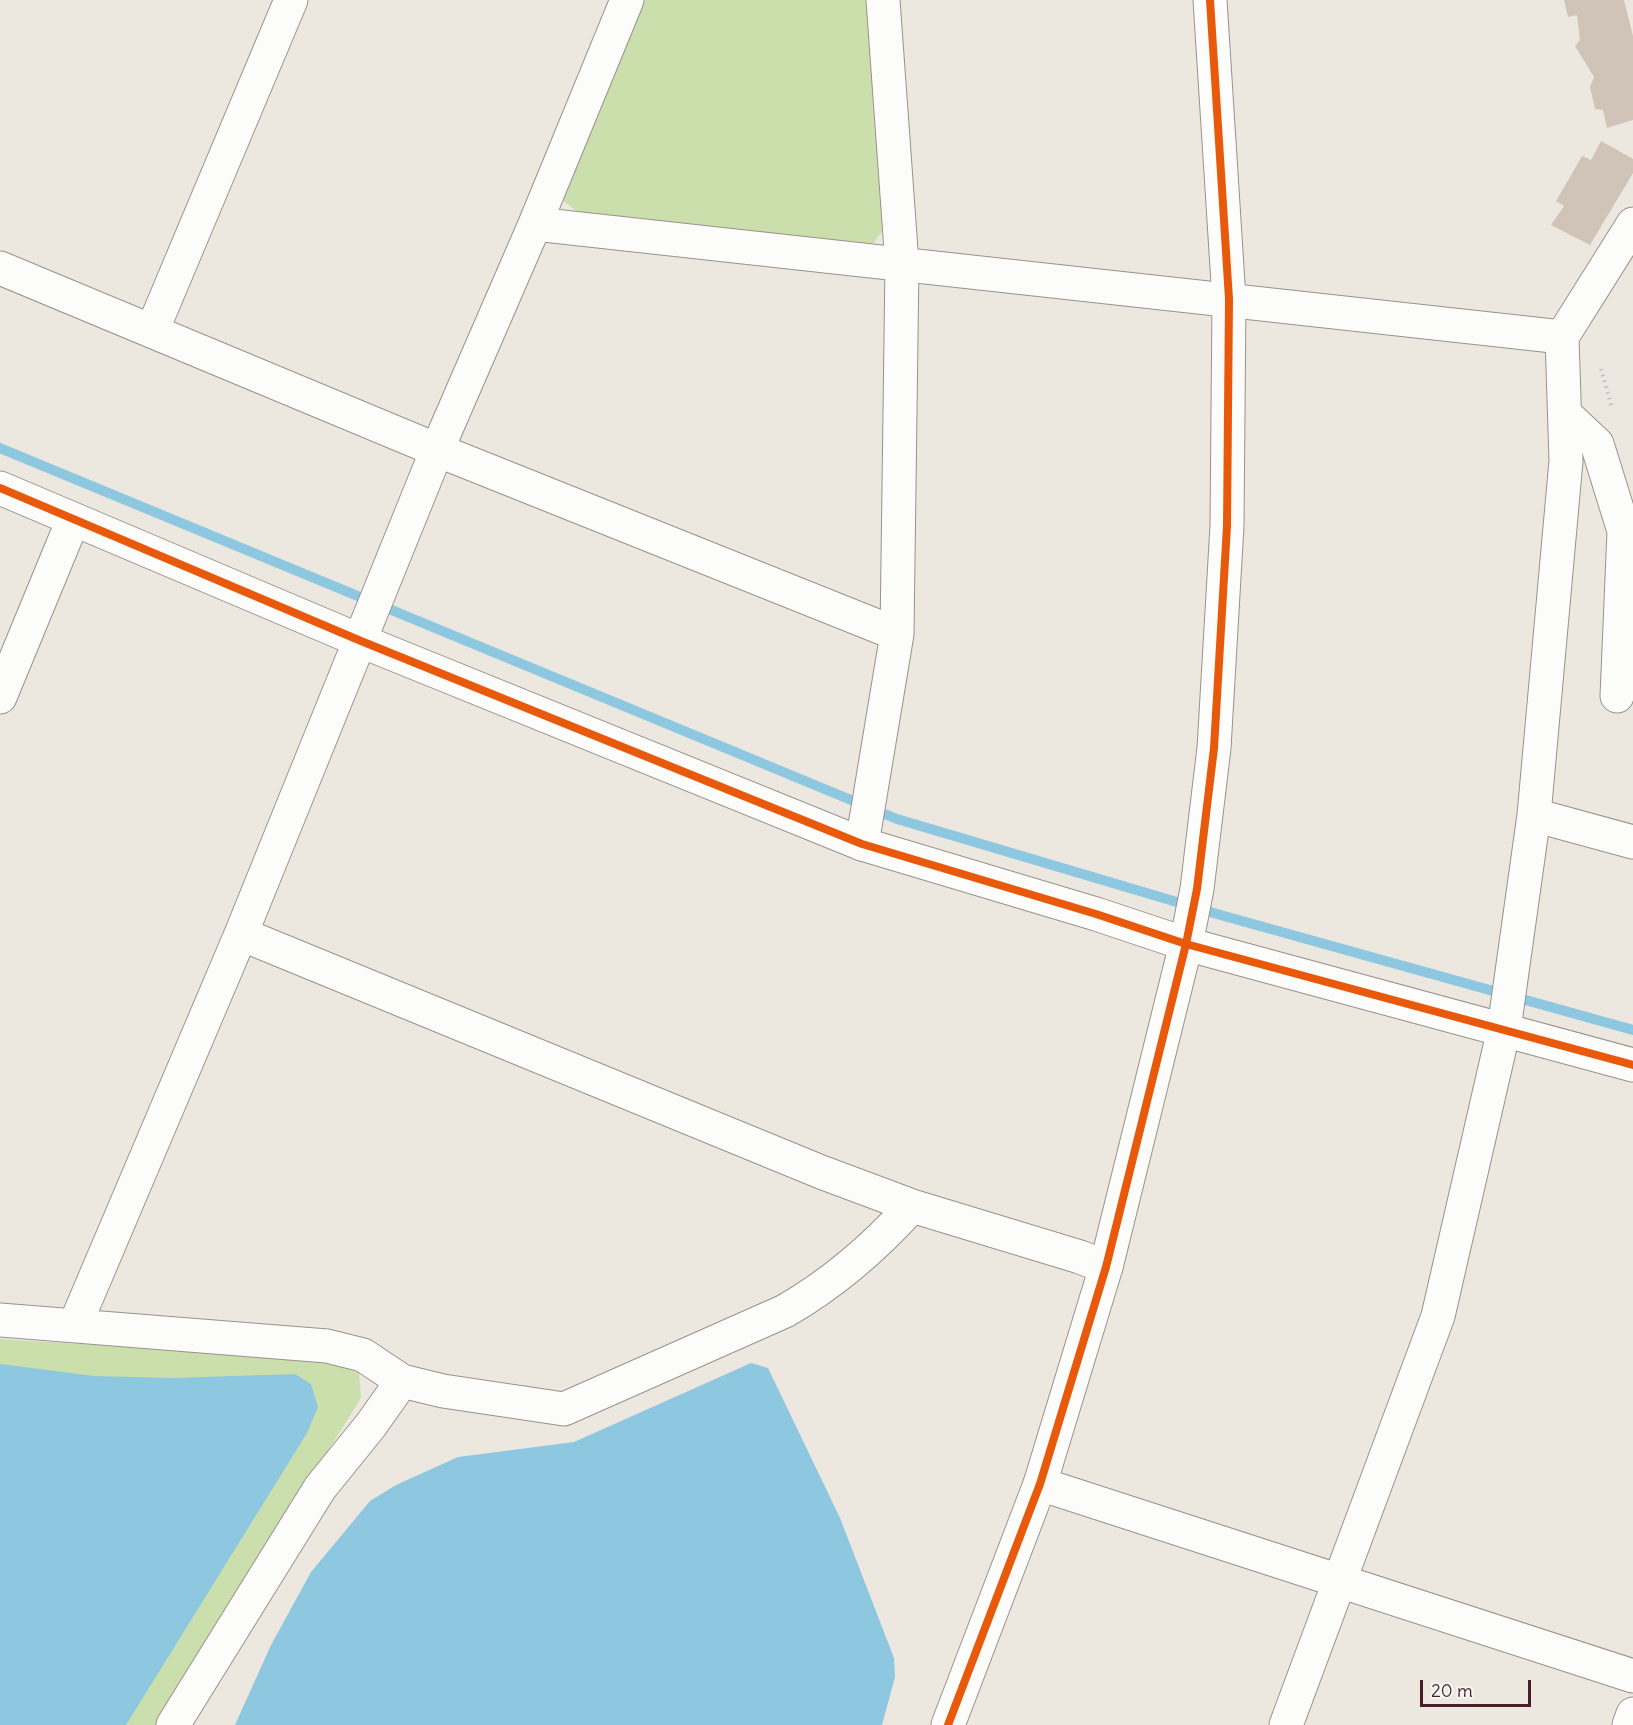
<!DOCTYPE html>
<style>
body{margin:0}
#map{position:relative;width:1633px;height:1725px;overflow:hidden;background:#ede8df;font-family:Delius,sans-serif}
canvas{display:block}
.scale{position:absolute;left:1420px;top:1680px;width:111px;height:27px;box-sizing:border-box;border:3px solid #4a1f2b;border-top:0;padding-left:8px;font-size:18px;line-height:21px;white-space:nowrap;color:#4a1f2b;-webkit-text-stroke:4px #f6f6f2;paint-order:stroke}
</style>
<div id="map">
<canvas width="1633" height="1725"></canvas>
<div class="scale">20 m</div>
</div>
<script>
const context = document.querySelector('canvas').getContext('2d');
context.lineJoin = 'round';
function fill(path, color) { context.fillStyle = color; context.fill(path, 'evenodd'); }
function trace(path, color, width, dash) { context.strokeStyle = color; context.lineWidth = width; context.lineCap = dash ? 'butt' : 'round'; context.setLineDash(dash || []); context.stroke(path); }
fill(new Path2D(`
 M 643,0 L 870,0 L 884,229 L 872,245 L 579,213 L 561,199 Z
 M 0,1339 L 323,1359 L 359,1373 L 361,1398 L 157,1725 L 0,1725 Z`), '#cbdfac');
fill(new Path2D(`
 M 751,1363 L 768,1368 L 840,1518 L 894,1658 L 895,1677 L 882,1725 L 235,1725 L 271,1645 L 311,1572 L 370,1501 L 396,1485 L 458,1457 L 574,1442 Z
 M 0,1364 L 94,1376 L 172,1378 L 295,1374 L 311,1384 L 318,1407 L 307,1433 L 126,1725 L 0,1725 Z`), '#8ec7e0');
trace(new Path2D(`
 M 0,448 L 897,819 L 1224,916 L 1633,1030`), '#8ec7e0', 10);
fill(new Path2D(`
 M 1564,0 L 1624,0 L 1633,36 L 1633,120 L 1607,128 L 1603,110 L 1595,109 L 1590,87 L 1594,77 L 1575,46 L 1580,40 L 1577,15 L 1568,17 Z
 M 1601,141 L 1633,159 L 1633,173 L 1590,245 L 1551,225 L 1564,206 L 1556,201 L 1582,156 L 1591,160 Z`), '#d0c4b8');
const street = new Path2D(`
 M 535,224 L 1562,337
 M 0,268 L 437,450 L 897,634
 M 152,331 L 291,0
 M 1565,414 L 1597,444 L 1624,531 L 1617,696
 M 0,697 L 73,520
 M 1534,815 L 1633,842
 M 862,844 L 897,634 L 902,264 L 883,0
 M 241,934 L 821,1172 L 912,1206 L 1080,1257 L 1106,1267
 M 1186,944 L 1633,1065
 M 0,1320 L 327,1346 L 363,1355 L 402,1381 L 443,1391 L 564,1409 L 785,1311 C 832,1284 875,1247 912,1206
 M 75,1325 L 241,934 L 437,450 L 535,224 L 627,0
 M 1040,1484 L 1633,1676
 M 173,1725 L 320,1488 L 371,1425 L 402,1381
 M 1286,1725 L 1438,1316 L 1504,1029 L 1534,815 L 1566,461 L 1562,337 L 1633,224
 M 1629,1725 L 1633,1714`);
const secondary = new Path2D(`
 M 0,488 L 361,641 L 862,844 L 1096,914 L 1186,944
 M 948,1725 L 1040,1484 L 1106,1267 L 1186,944 L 1197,889 L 1214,748 L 1227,526 L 1229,299 L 1210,0`);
trace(street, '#9a918e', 35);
trace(secondary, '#9a918e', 35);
trace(new Path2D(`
 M 1601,369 L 1612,408`), '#c3bebe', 4, [1.5, 4.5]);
trace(street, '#fcfcfa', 33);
trace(secondary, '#fcfcfa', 33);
trace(new Path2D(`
 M 0,488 L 361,641 L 862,844 L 1096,914 L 1186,944 L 1633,1065
 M 948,1725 L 1040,1484 L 1106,1267 L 1186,944 L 1197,889 L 1214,748 L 1227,526 L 1229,299 L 1210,0`), '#e8590c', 8);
</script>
